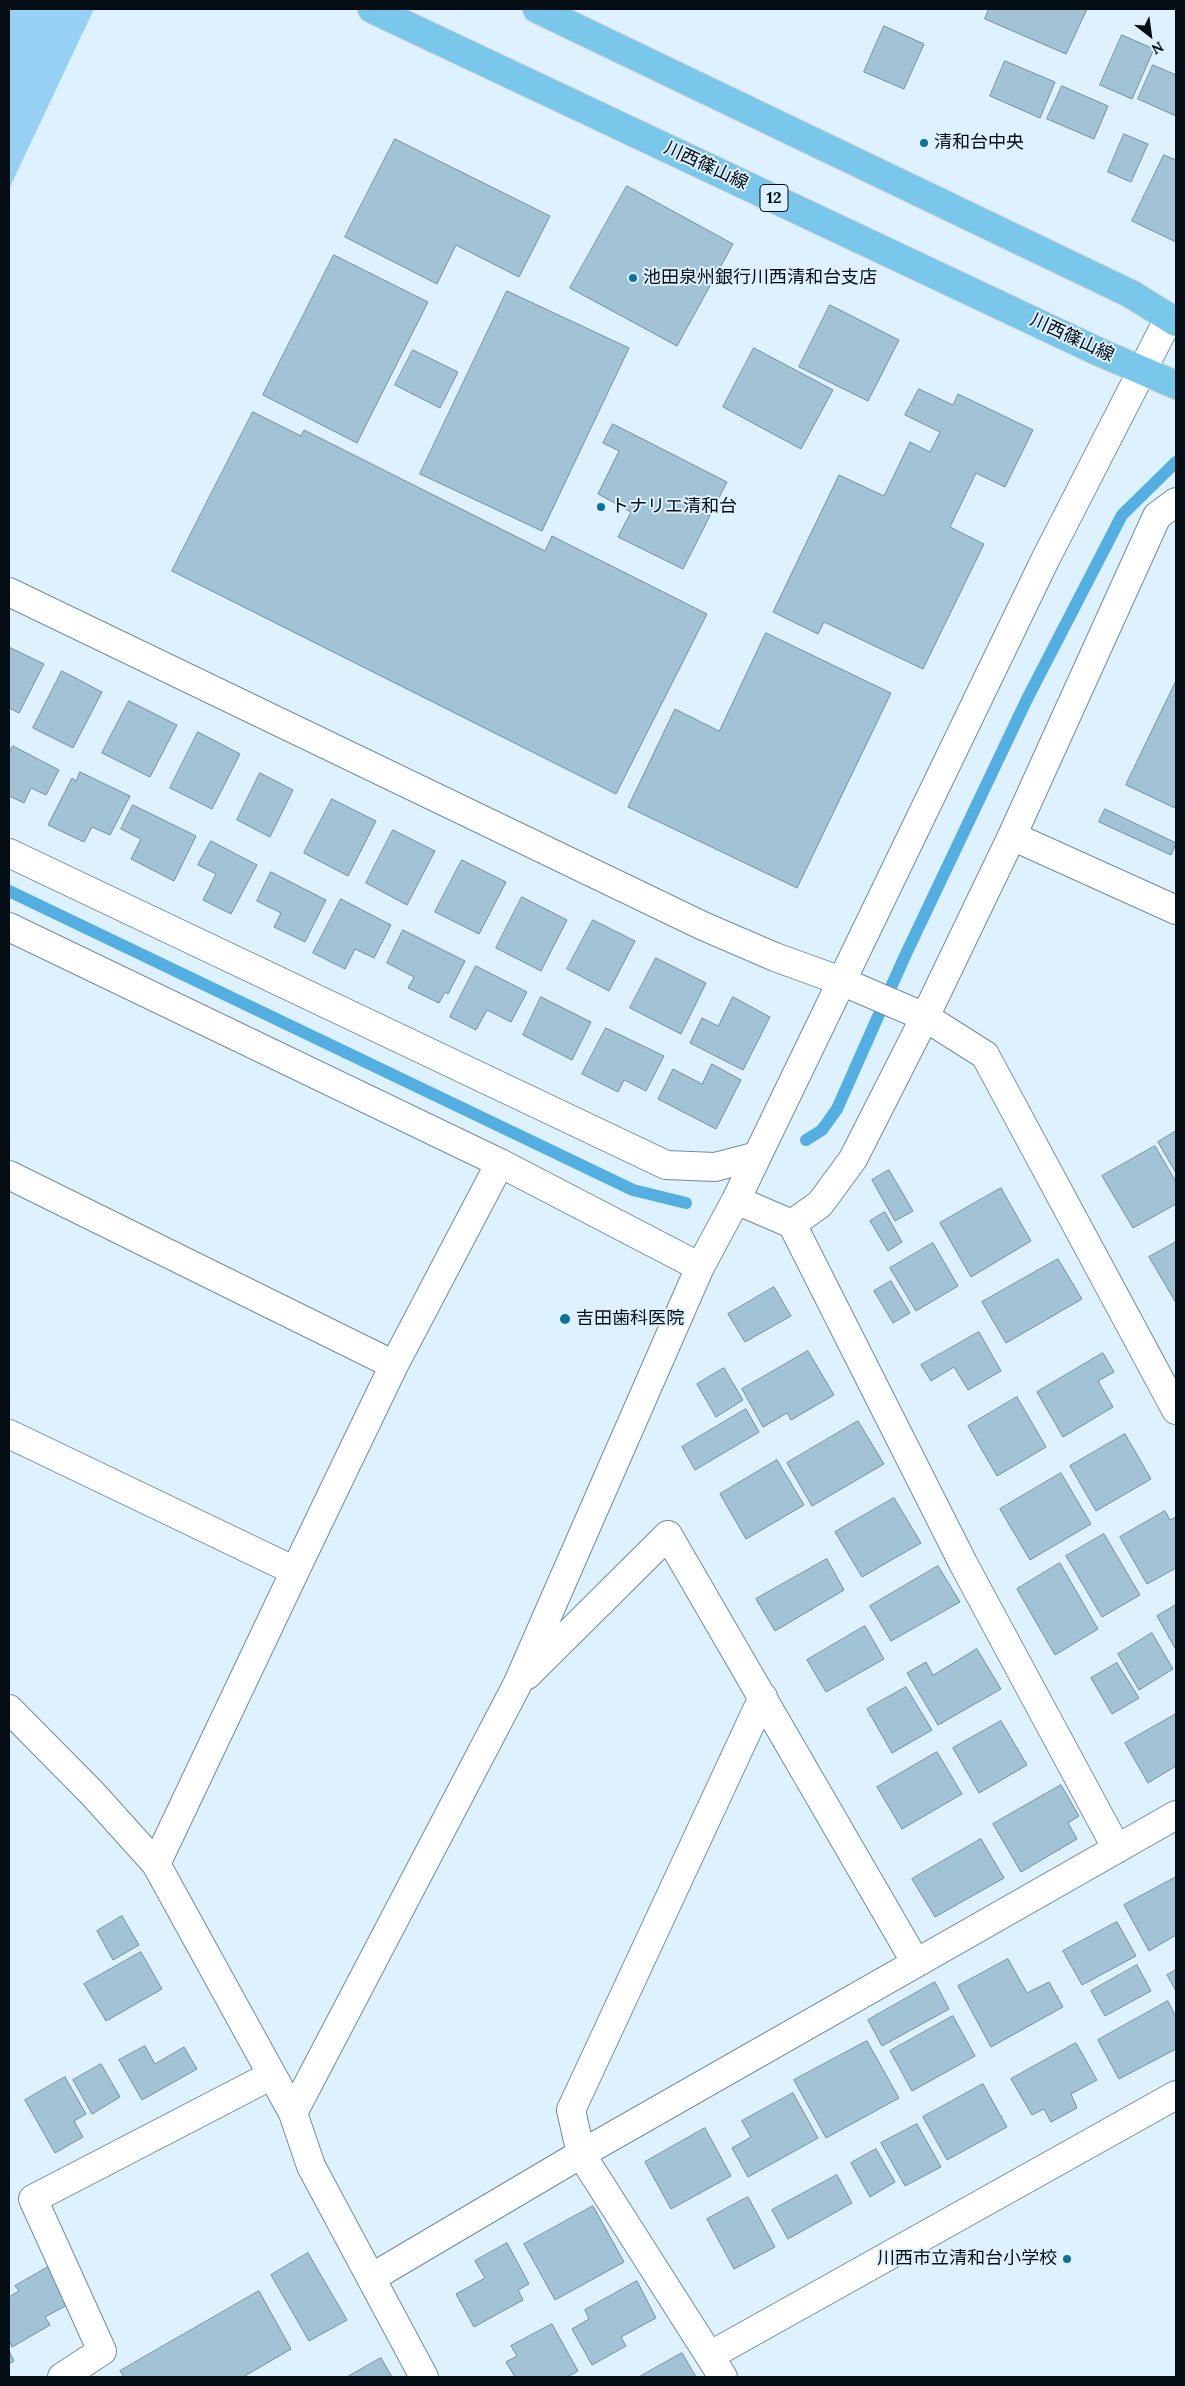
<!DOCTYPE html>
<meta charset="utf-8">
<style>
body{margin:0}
#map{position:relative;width:1185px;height:2386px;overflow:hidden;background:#def1fe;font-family:Lora,serif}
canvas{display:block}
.frame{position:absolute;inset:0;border:10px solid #030d13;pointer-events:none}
.north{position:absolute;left:1125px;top:10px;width:50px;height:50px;-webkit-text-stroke:4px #def1fe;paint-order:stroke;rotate:150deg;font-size:14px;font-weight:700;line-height:20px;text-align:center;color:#030d13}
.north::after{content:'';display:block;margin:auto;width:18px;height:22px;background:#030d13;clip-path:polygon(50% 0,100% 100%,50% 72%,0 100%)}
</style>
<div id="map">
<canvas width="1185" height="2386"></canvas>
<div class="frame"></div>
<div class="north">N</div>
</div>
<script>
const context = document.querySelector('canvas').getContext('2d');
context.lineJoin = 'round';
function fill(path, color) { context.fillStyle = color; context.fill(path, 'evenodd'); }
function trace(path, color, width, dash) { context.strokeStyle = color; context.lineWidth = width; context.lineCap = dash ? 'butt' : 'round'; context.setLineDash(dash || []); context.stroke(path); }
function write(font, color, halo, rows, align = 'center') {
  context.font = font + ' Lora,"Noto Sans JP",serif'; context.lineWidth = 4; context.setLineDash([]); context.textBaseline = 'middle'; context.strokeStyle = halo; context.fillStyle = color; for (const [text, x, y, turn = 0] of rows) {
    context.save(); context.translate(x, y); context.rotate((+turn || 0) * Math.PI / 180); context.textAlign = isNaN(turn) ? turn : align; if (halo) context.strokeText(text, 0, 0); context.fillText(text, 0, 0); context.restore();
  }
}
fill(new Path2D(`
 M 9,9 L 94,9 L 9,189 Z`), '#96d1f4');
trace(new Path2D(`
 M 9,891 L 633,1190 L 686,1203
 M 806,1140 L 822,1130 L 837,1109 L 904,958 L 1027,699 L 1122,515 L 1176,462`), '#53aee1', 12);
const building = new Path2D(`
 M 989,9 L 1087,9 L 1066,54 L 985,19 Z
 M 884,26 L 924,44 L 904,89 L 864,72 Z
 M 1122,35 L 1154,49 L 1132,99 L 1100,85 Z
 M 1005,61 L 1055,82 L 1040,118 L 990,96 Z
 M 1153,65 L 1176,75 L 1176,116 L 1138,99 Z
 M 1062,86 L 1108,106 L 1094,139 L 1047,119 Z
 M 1124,134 L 1148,144 L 1131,182 L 1108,172 Z
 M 395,139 L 550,216 L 519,277 L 456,245 L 437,284 L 345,237 Z
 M 1164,155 L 1176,160 L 1176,242 L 1132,221 Z
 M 627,186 L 733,244 L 677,346 L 570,288 Z
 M 334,255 L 428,302 L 357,443 L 263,395 Z
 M 507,291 L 629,348 L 542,531 L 420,474 Z
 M 830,305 L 899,340 L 868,401 L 799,367 Z
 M 754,348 L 833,390 L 801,449 L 723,407 Z
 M 413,350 L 458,372 L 440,408 L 395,385 Z
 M 919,389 L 953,405 L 958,394 L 1033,430 L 1005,487 L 976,473 L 950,527 L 984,544 L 923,669 L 824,622 L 818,634 L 773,612 L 839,475 L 884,496 L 910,442 L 930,452 L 940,432 L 905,415 Z
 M 253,412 L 301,436 L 304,430 L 545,551 L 552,536 L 707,614 L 616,794 L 172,571 Z
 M 613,424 L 727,482 L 683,569 L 618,537 L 631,512 L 598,494 L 619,451 L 603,443 Z
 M 766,633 L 891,693 L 797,888 L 628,807 L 675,709 L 719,731 Z
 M 9,647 L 44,664 L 19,713 L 9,708 Z
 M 62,671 L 102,692 L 73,748 L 33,728 Z
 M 1176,681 L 1176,806 L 1175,808 L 1126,785 Z
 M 129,701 L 177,725 L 150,777 L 102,753 Z
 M 198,732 L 240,754 L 212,809 L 170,788 Z
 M 13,746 L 59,770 L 46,795 L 31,788 L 24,803 L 9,796 L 9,754 Z
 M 80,772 L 130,796 L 110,835 L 92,827 L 84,842 L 48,825 L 72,778 L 76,781 Z
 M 260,773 L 293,790 L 270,837 L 237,820 Z
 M 332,799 L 376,821 L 348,876 L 304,853 Z
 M 133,805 L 196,836 L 174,881 L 131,859 L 141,839 L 121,829 Z
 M 1105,809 L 1176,843 L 1171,855 L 1099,822 Z
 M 393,830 L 435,851 L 407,905 L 366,883 Z
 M 211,841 L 257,865 L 231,914 L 203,900 L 216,874 L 198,865 Z
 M 462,860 L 506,882 L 479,934 L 435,912 Z
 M 271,872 L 326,900 L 305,942 L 274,927 L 281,913 L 257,901 Z
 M 522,897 L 567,920 L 541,971 L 496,948 Z
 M 341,899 L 391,925 L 374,958 L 355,949 L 345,969 L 313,953 Z
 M 593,920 L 635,941 L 609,991 L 567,969 Z
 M 403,930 L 465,961 L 448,994 L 445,992 L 439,1003 L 408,988 L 414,977 L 387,963 Z
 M 656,958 L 706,983 L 681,1034 L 630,1008 Z
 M 476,966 L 527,992 L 511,1022 L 487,1010 L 476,1030 L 450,1017 Z
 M 541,997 L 591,1022 L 572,1060 L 523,1035 Z
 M 733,997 L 770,1017 L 743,1070 L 690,1043 L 702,1018 L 718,1026 Z
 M 606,1028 L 664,1056 L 646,1091 L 624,1080 L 618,1092 L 582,1074 Z
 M 712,1064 L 741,1080 L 716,1129 L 658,1099 L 673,1069 L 702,1084 Z
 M 1176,1131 L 1176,1173 L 1158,1142 Z
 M 1155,1146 L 1176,1182 L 1176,1204 L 1133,1228 L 1102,1176 Z
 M 889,1170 L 913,1211 L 895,1221 L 872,1180 Z
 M 1001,1188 L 1031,1241 L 971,1277 L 940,1223 Z
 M 885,1212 L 902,1242 L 888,1251 L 870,1221 Z
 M 1176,1242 L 1176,1303 L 1149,1257 Z
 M 933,1243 L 958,1286 L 916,1311 L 890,1268 Z
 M 1058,1259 L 1082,1299 L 1006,1343 L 982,1302 Z
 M 891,1281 L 910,1313 L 893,1323 L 874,1291 Z
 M 774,1287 L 791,1316 L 745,1342 L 728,1314 Z
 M 979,1332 L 1001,1371 L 968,1390 L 954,1367 L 931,1381 L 921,1365 Z
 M 808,1351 L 834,1395 L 791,1420 L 787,1413 L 763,1427 L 742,1389 Z
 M 1103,1353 L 1114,1372 L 1098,1381 L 1113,1407 L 1063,1437 L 1037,1392 Z
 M 724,1368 L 743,1400 L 716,1417 L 697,1384 Z
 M 1017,1397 L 1046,1447 L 997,1476 L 968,1426 Z
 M 746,1409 L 759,1432 L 695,1470 L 682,1447 Z
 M 858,1421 L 884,1464 L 812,1506 L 787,1463 Z
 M 1125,1434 L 1151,1479 L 1096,1511 L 1070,1466 Z
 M 777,1460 L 804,1505 L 746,1539 L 720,1494 Z
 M 1061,1473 L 1091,1524 L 1030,1560 L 1000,1509 Z
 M 894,1498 L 921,1543 L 862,1577 L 835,1532 Z
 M 1165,1511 L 1170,1520 L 1176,1517 L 1176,1568 L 1147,1584 L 1120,1537 Z
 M 1104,1534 L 1140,1595 L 1102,1617 L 1066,1556 Z
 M 827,1559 L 844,1590 L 775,1631 L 756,1599 Z
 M 1060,1563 L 1098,1629 L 1055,1655 L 1017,1589 Z
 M 938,1566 L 960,1602 L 891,1641 L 870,1606 Z
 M 1176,1605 L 1176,1650 L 1157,1616 Z
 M 865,1626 L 884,1659 L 826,1692 L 807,1660 Z
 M 1152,1633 L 1173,1669 L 1139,1690 L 1118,1654 Z
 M 977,1649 L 1001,1689 L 938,1725 L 907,1673 L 926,1662 L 933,1675 Z
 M 1117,1663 L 1139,1698 L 1112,1714 L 1091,1678 Z
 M 906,1687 L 932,1730 L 892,1753 L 867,1709 Z
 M 1176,1714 L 1176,1766 L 1148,1783 L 1125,1743 Z
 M 1001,1721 L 1027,1765 L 979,1793 L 953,1748 Z
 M 937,1752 L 962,1794 L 902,1829 L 877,1787 Z
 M 1061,1785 L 1079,1816 L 1068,1823 L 1077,1839 L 1021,1872 L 993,1824 Z
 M 981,1839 L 1004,1878 L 935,1917 L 912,1879 Z
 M 1176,1877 L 1176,1935 L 1149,1951 L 1124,1905 Z
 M 122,1916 L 139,1945 L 113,1960 L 97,1931 Z
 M 1117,1922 L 1136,1956 L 1082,1985 L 1063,1951 Z
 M 141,1952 L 162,1989 L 106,2021 L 84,1984 Z
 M 1008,1959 L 1027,1993 L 1049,1982 L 1063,2007 L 991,2047 L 958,1986 Z
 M 1137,1965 L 1151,1991 L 1105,2016 L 1091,1991 Z
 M 1176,1970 L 1176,1991 L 1167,1975 Z
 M 935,1982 L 949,2009 L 882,2046 L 868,2020 Z
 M 1168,2001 L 1176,2017 L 1176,2049 L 1119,2079 L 1098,2040 Z
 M 953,2016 L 975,2056 L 912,2091 L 890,2051 Z
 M 867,2041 L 899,2098 L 826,2138 L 794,2080 Z
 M 1076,2043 L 1097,2080 L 1071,2094 L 1077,2108 L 1051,2122 L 1044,2109 L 1032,2115 L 1011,2079 Z
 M 145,2046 L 155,2064 L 184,2047 L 197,2069 L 142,2100 L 119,2060 Z
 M 101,2064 L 120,2097 L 92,2114 L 73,2080 Z
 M 65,2077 L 86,2114 L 74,2121 L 83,2137 L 55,2153 L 25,2100 Z
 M 983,2084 L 1007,2127 L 947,2160 L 923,2117 Z
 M 793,2093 L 818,2138 L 748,2177 L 732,2148 L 751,2137 L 742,2121 Z
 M 917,2124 L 941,2167 L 905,2186 L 881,2143 Z
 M 705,2128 L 731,2176 L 671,2209 L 645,2162 Z
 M 876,2149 L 895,2182 L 870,2197 L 851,2163 Z
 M 837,2175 L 852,2203 L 788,2239 L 772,2210 Z
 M 748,2197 L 775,2247 L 734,2269 L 707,2219 Z
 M 593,2206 L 624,2262 L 555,2300 L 524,2244 Z
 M 507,2243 L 529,2284 L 518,2290 L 523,2300 L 474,2327 L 456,2294 L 485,2278 L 475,2261 Z
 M 308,2253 L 347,2320 L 309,2341 L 271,2275 Z
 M 50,2266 L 71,2303 L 45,2317 L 50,2325 L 12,2347 L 9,2340 L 9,2297 L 19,2291 L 15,2286 Z
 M 637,2281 L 656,2318 L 621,2337 L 626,2346 L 592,2365 L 572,2329 L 589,2319 L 585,2310 Z
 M 259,2291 L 291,2349 L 243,2377 L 124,2377 L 120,2371 Z
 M 552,2324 L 578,2371 L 567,2377 L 515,2377 L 506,2362 L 517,2356 L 511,2346 Z
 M 9,2351 L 14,2361 L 9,2364 Z
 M 682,2353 L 696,2377 L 639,2377 Z
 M 381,2358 L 392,2377 L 347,2377 Z`);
fill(building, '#a2c2d6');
trace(building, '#7290a3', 1);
const minor = new Path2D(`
 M 9,592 L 703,926 L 775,957 L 841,981 L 925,1017 L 985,1055 L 1176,1410
 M 1012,836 L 1176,910
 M 9,853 L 666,1165 L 715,1167 L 757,1156
 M 9,927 L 500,1163 L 700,1267
 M 9,1175 L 394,1365
 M 736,1200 L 792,1224 L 964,1565 L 1117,1849
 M 792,1224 L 820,1204 L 853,1159 L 925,1017 L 1012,836 L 1157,516 L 1176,502
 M 9,1434 L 295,1571 L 156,1864
 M 295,1571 L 394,1365 L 500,1163
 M 527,1675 L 668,1535 L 916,1963
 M 9,1709 L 92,1793 L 156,1864 L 293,2113 L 311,2166 L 424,2377
 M 293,2113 L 517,1685 L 700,1267 L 736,1200 L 1045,560 L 1169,318
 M 371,2278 L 581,2154 L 1176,1815
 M 711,2355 L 1176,2095
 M 62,2377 L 102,2351 L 33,2199 L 272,2075
 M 723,2377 L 581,2154 L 571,2110 L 763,1697`);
const major = new Path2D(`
 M 372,9 L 1099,352 L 1176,385
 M 537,9 L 1131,294 L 1176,322`);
trace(minor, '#6f8da0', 30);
trace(major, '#d2d3d5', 30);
trace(minor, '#fff', 28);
trace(major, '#79c7eb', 28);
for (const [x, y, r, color] of [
 [924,143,5,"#0d729e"],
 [633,278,5,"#0d729e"],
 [601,507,5,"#0d729e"],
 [565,1319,6,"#0d729e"],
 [1067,2259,5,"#0d729e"]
]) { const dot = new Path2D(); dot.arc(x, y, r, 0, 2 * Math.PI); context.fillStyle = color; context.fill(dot); trace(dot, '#def1fe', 2); }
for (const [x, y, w] of [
 [774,198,28]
]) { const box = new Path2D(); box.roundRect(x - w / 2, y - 13.5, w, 27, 4); context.fillStyle = '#def1fe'; context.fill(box); trace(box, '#030d13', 1); }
write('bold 16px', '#030d13', null, [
 ["12",774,198]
]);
write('18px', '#030d13', '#def1fe', [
 ["清和台中央",934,143],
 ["池田泉州銀行川西清和台支店",643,278],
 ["トナリエ清和台",611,507],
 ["吉田歯科医院",576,1319],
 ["川西市立清和台小学校",1057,2259,"right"]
], 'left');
write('18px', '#030d13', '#def1fe', [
 ["川西篠山線",706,166,25],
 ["川西篠山線",1072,338,25]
]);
</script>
